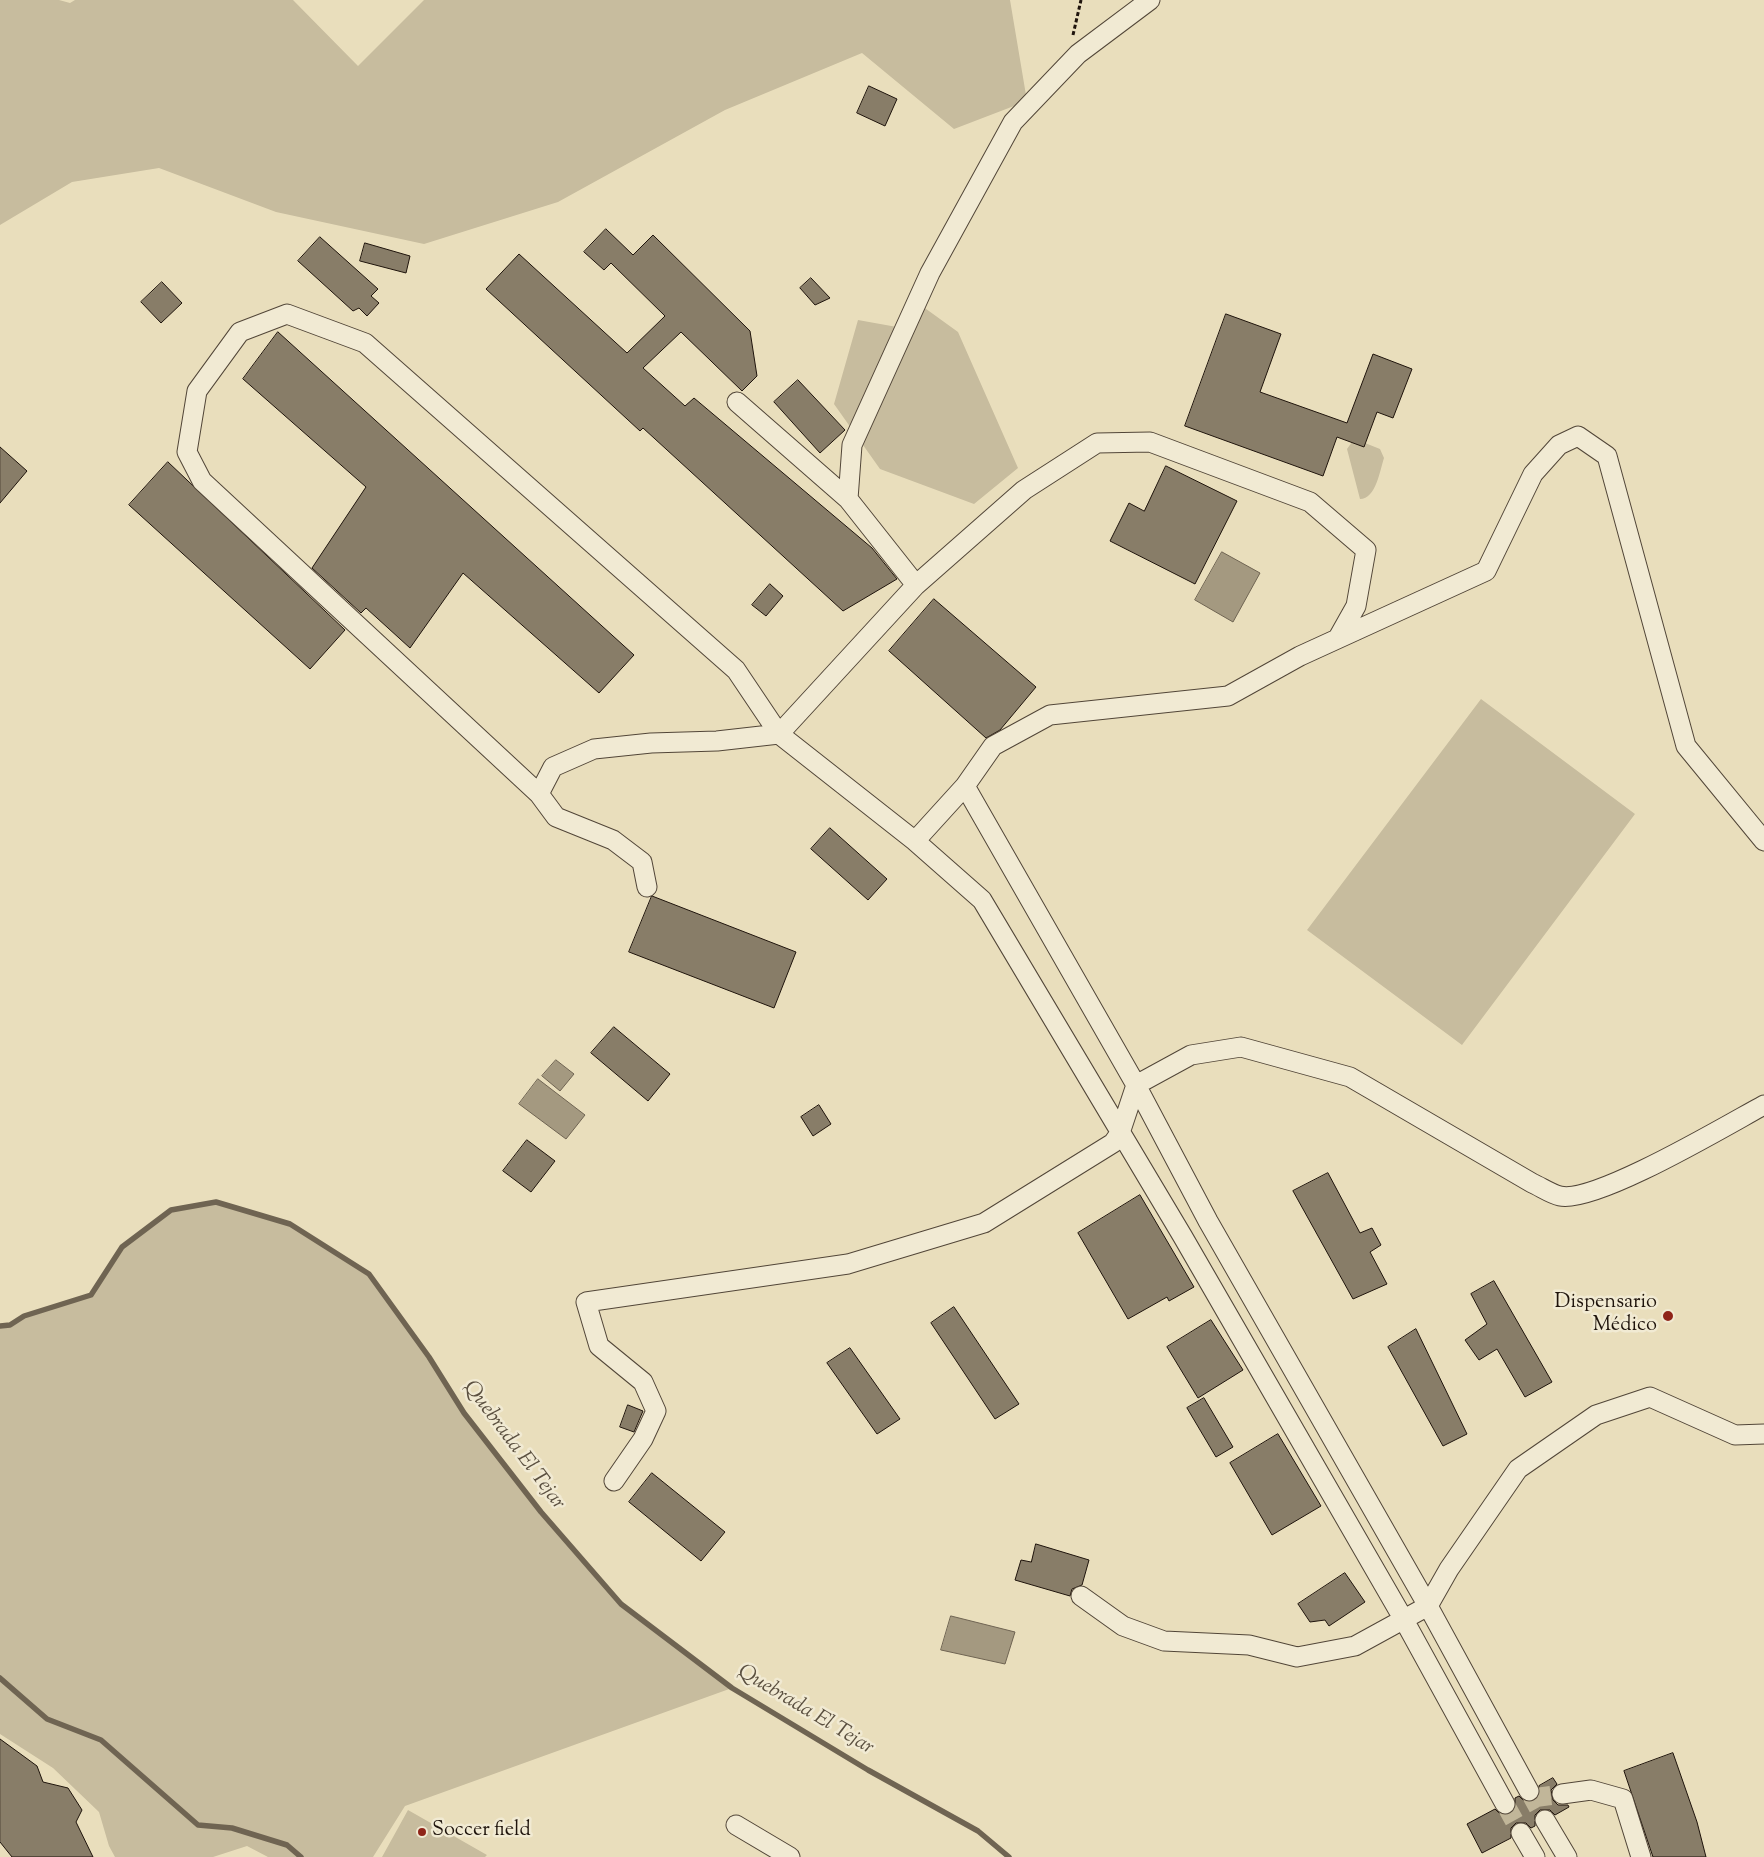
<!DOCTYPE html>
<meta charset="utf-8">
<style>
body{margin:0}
canvas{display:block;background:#e9debc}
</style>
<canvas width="1764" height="1857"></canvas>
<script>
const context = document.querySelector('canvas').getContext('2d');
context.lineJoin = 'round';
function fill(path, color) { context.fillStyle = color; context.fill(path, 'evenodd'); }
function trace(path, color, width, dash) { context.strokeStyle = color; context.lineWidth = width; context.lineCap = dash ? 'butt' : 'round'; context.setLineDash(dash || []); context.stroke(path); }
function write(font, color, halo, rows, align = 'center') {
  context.font = font + ' "Sorts Mill Goudy",serif'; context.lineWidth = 5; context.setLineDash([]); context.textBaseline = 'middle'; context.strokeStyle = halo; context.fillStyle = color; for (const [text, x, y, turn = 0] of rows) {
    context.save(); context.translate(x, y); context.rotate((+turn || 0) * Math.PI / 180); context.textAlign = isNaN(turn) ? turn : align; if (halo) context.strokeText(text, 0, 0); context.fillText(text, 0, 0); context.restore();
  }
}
fill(new Path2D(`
 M 0,0 L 59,0 L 70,3 L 75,0 L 293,0 L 358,66 L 424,0 L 1010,0 L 1027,101 L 954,129 L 862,53 L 725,110 L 558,202 L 424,244 L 276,212 L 159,168 L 72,182 L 0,225 Z
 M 922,306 L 958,332 L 1018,468 L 974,504 L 880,469 L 834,404 L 858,320 L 908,329 Z
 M 1352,442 L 1365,443 L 1380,449 L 1384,458 C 1380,470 1376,499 1360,499 L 1347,449 Z
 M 1481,699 L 1635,814 L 1462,1045 L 1307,930 Z
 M 216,1202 L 290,1224 L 369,1274 L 429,1357 L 464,1413 L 541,1512 L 621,1604 L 732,1688 L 405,1806 L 373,1857 L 268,1857 L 247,1846 L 213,1857 L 115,1857 L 109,1846 L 99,1812 L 53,1768 L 0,1734 L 0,1326 L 10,1325 L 24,1316 L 90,1295 L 122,1247 L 171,1210 Z
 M 408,1810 L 487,1855 L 485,1857 L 382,1857 Z`), '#c7bc9e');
const water = new Path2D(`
 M 1222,552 L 1260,573 L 1233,622 L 1195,600 Z
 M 556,1060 L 574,1074 L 560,1091 L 542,1076 Z
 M 538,1079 L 585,1115 L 566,1139 L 519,1104 Z
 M 951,1616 L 1015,1632 L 1005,1664 L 941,1650 Z`);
fill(water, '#a49980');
trace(water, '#6f6452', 1);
trace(new Path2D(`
 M 0,1326 L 10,1325 L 24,1316 L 91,1295 L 122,1247 L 171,1210 L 216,1202 L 290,1224 L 369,1274 L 429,1357 L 464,1413 L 541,1512 L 621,1604 L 732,1688 L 868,1770 L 978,1831 L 1009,1857
 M 0,1678 L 47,1719 L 101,1740 L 198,1825 L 232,1828 L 287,1845 L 301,1857`), '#6f6452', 5.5);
const building = new Path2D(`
 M 869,86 L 897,99 L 885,126 L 857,113 Z
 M 606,229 L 633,255 L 653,235 L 750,331 L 757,376 L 742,391 L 681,332 L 643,368 L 685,406 L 694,398 L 872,548 L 897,579 L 843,611 L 643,428 L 640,431 L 486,289 L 519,254 L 627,353 L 665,316 L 611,263 L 604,270 L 584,252 Z
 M 320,237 L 378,289 L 371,296 L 379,303 L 367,316 L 359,308 L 353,311 L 298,261 Z
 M 365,243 L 410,256 L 406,273 L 360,261 Z
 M 811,278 L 830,298 L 815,305 L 800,288 Z
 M 162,282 L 182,303 L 161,323 L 141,302 Z
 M 1226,314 L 1281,334 L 1260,392 L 1347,423 L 1373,354 L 1412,369 L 1393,418 L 1377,412 L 1364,447 L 1337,437 L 1323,476 L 1185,426 Z
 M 278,332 L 634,655 L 599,693 L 463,573 L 410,648 L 366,608 L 361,613 L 312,568 L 366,487 L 243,379 Z
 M 798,380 L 845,430 L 820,453 L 774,402 Z
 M 0,447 L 27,471 L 0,503 Z
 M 168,462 L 345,630 L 310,669 L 129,505 Z
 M 1166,466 L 1237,501 L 1195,584 L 1110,541 L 1129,503 L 1144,511 Z
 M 770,584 L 783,596 L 766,616 L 752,605 Z
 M 934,599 L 1036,687 L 1000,730 L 986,738 L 889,651 Z
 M 830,828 L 887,879 L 868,900 L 811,849 Z
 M 652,896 L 796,952 L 774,1008 L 629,952 Z
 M 614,1027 L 670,1074 L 648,1101 L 591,1053 Z
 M 819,1105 L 831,1124 L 813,1136 L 801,1117 Z
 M 527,1140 L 555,1161 L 531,1192 L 503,1171 Z
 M 1328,1173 L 1360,1233 L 1372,1228 L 1381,1245 L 1370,1252 L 1387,1284 L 1353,1299 L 1293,1191 Z
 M 1140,1195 L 1194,1287 L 1169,1301 L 1167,1297 L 1128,1319 L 1078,1233 Z
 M 1494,1281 L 1552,1382 L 1525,1397 L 1497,1349 L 1479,1360 L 1465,1340 L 1487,1324 L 1471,1294 Z
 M 954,1307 L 1019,1404 L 995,1419 L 931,1323 Z
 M 1211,1320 L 1243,1370 L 1198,1398 L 1167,1347 Z
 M 1416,1329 L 1467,1434 L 1443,1446 L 1388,1347 Z
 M 850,1348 L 900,1419 L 877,1434 L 827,1363 Z
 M 1204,1398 L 1233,1447 L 1216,1457 L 1187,1408 Z
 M 628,1405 L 643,1411 L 634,1432 L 620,1427 Z
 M 1278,1434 L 1321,1506 L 1272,1535 L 1230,1463 Z
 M 652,1473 L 725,1532 L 701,1561 L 629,1502 Z
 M 1036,1544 L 1089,1560 L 1082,1585 L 1072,1589 L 1070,1596 L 1015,1580 L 1021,1560 L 1031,1562 Z
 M 1345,1573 L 1365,1602 L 1329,1626 L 1325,1620 L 1310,1622 L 1298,1604 Z
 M 0,1739 L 37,1766 L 43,1782 L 68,1788 L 82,1810 L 76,1822 L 93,1857 L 12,1857 L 0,1842 Z
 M 1673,1753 L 1697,1822 L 1706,1857 L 1653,1857 L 1624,1771 Z
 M 1553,1778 L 1557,1784 L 1551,1790 L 1553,1800 L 1558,1805 L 1568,1805 L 1569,1807 L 1555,1815 L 1550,1810 L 1540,1810 L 1535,1815 L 1535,1826 L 1531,1828 L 1526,1823 L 1516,1823 L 1511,1828 L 1511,1838 L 1482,1853 L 1467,1824 L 1495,1809 L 1500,1814 L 1510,1814 L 1515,1809 L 1515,1798 L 1519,1796 L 1524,1801 L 1534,1801 L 1539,1796 L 1539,1786 Z`);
fill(building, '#887d68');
trace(building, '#1f140c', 1);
trace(new Path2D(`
 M 1529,1791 L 1545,1820
 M 1532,1798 L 1562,1794
 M 1505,1804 L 1521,1833`), '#c1b699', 19, [19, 9]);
const minor = new Path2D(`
 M 737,402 L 848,499 L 916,585
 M 848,499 L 852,445 L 930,273 L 1013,122 L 1078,54 L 1150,0
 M 965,786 L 1136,1085 L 1208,1221 L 1428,1606 L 1529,1791
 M 539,794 L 553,767 L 594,749 L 651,743 L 717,741 L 779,734 L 916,585 L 1024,490 L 1097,443 L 1150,442 L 1310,502 L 1366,550 L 1356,606 L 1338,638
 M 915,841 L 965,786 L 993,746 L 1050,715 L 1228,696 L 1300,656 L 1486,571 L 1533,474 L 1559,445 L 1578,436 L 1607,456 L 1686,746 L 1764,841
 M 647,887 L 642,862 L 613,840 L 556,817 L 539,794 L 202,481 L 187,452 L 197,391 L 240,332 L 287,314 L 365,343 L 736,670 L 779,734 L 915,841 L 982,900 L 1183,1237 L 1404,1620 L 1505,1804
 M 614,1481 L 643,1439 L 656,1411 L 643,1382 L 599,1346 L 586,1302 L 848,1264 L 984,1223 L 1113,1143 L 1120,1133 L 1136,1085 L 1191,1055 L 1241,1047 L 1350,1077 L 1532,1183 C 1541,1187 1551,1194 1560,1196 C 1595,1204 1727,1125 1764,1105
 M 1081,1596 L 1123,1626 L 1164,1641 L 1249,1645 L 1297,1657 L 1355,1646 L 1428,1606 L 1449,1569 L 1518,1469 L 1596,1415 L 1650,1397 L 1735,1435 L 1764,1434
 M 1562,1794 L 1591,1790 L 1623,1799 L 1641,1857
 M 1545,1820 L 1567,1857
 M 736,1825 L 790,1857
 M 1521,1833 L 1535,1857`);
trace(minor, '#524638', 21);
trace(new Path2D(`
 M 1073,35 L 1081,0`), '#1f140c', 3, [4, 2.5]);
trace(minor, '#f1ead3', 19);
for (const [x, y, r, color] of [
 [1668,1316,6,"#8f2418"],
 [422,1832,5,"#8f2418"]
]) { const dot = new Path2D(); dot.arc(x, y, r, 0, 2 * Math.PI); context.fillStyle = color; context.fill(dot); trace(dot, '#f1ead3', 2); }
write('20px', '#1f140c', '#f1ead3', [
 ["Dispensario",1657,1304],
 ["Médico",1657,1327],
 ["Soccer field",432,1832,"left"]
], 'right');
write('italic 21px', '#5b5040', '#f1ead3', [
 ["Quebrada El Tejar",513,1446,53],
 ["Quebrada El Tejar",805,1711,31]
]);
</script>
